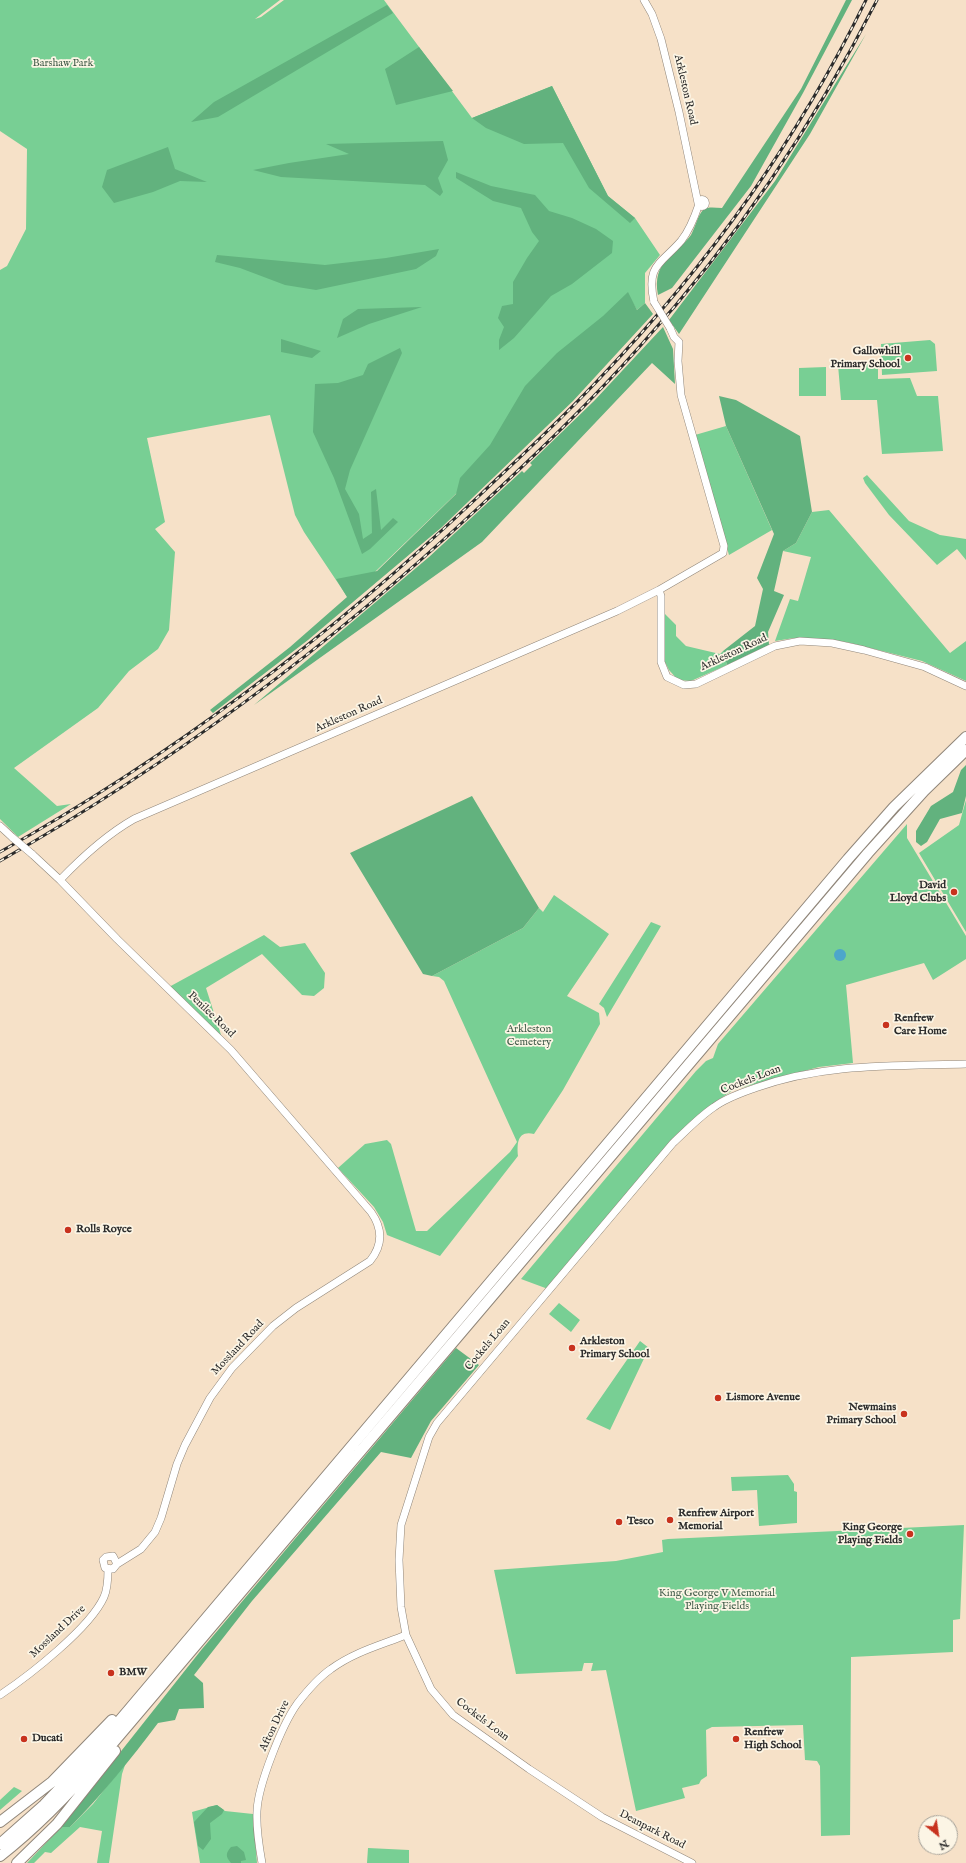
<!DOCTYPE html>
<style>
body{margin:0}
#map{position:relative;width:966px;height:1863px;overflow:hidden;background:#f6e1c8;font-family:"IM FELL English",serif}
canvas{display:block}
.north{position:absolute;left:918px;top:1815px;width:40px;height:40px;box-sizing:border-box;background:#fcf5e5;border:1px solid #a8a49b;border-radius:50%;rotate:150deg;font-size:11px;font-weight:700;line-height:16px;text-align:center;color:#2b2b2b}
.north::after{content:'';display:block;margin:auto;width:14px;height:18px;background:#c8321e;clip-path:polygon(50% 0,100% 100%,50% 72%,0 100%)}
</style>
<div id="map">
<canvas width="966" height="1863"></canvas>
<div class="north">N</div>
</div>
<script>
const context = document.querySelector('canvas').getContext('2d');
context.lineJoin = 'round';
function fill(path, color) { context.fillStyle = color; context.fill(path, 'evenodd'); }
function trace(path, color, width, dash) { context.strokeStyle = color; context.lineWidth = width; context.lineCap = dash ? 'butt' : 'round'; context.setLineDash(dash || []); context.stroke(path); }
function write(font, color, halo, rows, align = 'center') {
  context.font = font + ' "IM FELL English",serif'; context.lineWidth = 3.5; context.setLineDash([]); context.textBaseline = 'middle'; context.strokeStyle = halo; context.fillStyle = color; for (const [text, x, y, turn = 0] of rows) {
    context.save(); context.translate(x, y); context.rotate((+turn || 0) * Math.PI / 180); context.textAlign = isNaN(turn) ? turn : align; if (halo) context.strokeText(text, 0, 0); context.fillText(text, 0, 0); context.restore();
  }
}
fill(new Path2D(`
 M 0,0 L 280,0 L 255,19 L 261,17 L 284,0 L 384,0 L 472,118 L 552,86 L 608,196 L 635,218 L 660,255 L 645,273 L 645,303 L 637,310 L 630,298 L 493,458 L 348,598 L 304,532 L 295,515 L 270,415 L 147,438 L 165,522 L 155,529 L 175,552 L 169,630 L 158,649 L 129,671 L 98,708 L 14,768 L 57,806 L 71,804 L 18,837 L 0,819 L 0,270 L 7,266 L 26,229 L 27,149 L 0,131 Z
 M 930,340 L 935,344 L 937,371 L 882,375 L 881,344 Z
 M 878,364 L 878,379 L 910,378 L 917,396 L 938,396 L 943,451 L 882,454 L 877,400 L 841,400 L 838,365 Z
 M 826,367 L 826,396 L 799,396 L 799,368 Z
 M 726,426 L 772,530 L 729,555 L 695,435 Z
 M 867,475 L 909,521 L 940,535 L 966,539 L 966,560 L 957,549 L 937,565 L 889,515 L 865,483 L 863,478 Z
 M 829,510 L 950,653 L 966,641 L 966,681 L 922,661 L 846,642 L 794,638 L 775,641 L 790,599 L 798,601 L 811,557 L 783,551 L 796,543 L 812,512 Z
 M 665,614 L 676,625 L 676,636 L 686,646 L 720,654 L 723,651 L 727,665 L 691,681 L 678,680 L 669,670 L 664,660 Z
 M 966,800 L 966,932 L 919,853 L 959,825 Z
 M 907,824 L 907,838 L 966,936 L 966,959 L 933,980 L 924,963 L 846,985 L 853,1063 L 819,1067 L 733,1090 L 711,1105 L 676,1135 L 548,1289 L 521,1279 L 696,1071 L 706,1061 L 713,1058 L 718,1044 Z
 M 554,895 L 609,934 L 567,996 L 599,1013 L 600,1024 L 563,1090 L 534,1134 C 517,1130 517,1144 518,1156 L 440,1256 L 387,1235 L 383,1222 L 374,1207 L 338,1168 L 365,1144 L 387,1140 L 391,1144 L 416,1231 L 427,1231 L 510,1152 L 517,1142 L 444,981 L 439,977 L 432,976 L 523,928 L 539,908 L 543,912 Z
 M 651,922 L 661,926 L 607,1017 L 604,1008 L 599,1004 Z
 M 264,935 L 280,947 L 305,943 L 325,973 L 324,988 L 314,996 L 302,995 L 262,954 L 206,988 L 222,1038 L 169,987 Z
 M 559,1303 L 580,1320 L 571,1332 L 549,1314 Z
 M 640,1341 L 649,1348 L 610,1430 L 586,1419 Z
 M 788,1475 L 794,1484 L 794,1491 L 797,1492 L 797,1523 L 759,1526 L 757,1490 L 732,1491 L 731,1477 Z
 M 964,1525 L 960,1619 L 953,1620 L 953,1652 L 851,1657 L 850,1835 L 821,1836 L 820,1766 L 817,1761 L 805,1760 L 803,1725 L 712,1727 L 706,1730 L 707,1776 L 701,1780 L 699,1784 L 682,1788 L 685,1798 L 636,1811 L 606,1670 L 591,1671 L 593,1663 L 584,1663 L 582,1671 L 516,1674 L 494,1570 L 616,1561 L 663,1552 L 662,1540 L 668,1539 Z
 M 126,1762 L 122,1774 L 109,1863 L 97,1863 L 102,1831 L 80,1827 L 51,1853 L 45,1852 L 34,1863 L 27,1863 L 61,1827 L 70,1827 L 93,1804 Z
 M 14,1787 L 22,1791 L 0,1810 L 0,1800 Z
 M 217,1805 L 225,1811 L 253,1814 L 257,1863 L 200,1863 L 192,1812 Z
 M 368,1848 L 409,1850 L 409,1863 L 367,1863 Z`), '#78cf94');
fill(new Path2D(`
 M 846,0 L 852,0 L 803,93 L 751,186 L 672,288 L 658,295 C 652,261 674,257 691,235 C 695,228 698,215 703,210 C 709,206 715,208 722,208 L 801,89 Z
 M 387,5 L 393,13 L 218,117 L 191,122 L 214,102 Z
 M 866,34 L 810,134 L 679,334 L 669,320 L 775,181 Z
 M 419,47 L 453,91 L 396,105 L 385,69 Z
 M 552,86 L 608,196 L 635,218 L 630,223 L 589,188 L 563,143 L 524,144 L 486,128 L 472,118 Z
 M 443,141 L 448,160 L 438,178 L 443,192 L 440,196 L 425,185 L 281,177 L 253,170 L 289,163 L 349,154 L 326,144 Z
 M 168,147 L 175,169 L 207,182 L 180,181 L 153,192 L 114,203 L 102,187 L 107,170 Z
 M 456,172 L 491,186 L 535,195 L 549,211 L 572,218 L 596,229 L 613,241 L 612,253 L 572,284 L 551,296 L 514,338 L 499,350 L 499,340 L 504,327 L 498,318 L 502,306 L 513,304 L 513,282 L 527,258 L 539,241 L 532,232 L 521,208 L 493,201 L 456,178 Z
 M 439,249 L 436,256 L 416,269 L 316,290 L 285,285 L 240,268 L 215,262 L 217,255 L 325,265 L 386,258 Z
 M 628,292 L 637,310 L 645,303 L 653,314 L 573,401 L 442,527 L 308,640 L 213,713 L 210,710 L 290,647 L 347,597 L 336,579 L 377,571 L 456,494 L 460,478 L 490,445 L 525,386 L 557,353 L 603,316 Z
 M 422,307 L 369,324 L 337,338 L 343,319 L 358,309 Z
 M 663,327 L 673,349 L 675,384 L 652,363 L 482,542 L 254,705 L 429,557 L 522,471 L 524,473 L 532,465 L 530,463 L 594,401 Z
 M 281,339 L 321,351 L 312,358 L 281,352 Z
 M 400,348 L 402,353 L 350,470 L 345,489 L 359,514 L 363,539 L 372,533 L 371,492 L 376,489 L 381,530 L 393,518 L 398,522 L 370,549 L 362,554 L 334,478 L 313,432 L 315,384 L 338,383 L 363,375 L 368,364 Z
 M 719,396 L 736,400 L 800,436 L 812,512 L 796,543 L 783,551 L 774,591 L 784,595 L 768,632 L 769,645 L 727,665 L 723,651 L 755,626 L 763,589 L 757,578 L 774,534 L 726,426 Z
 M 966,765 L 966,796 L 962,813 L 940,819 L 927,842 L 921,846 L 916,842 L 916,831 L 931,806 L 953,792 L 961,770 Z
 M 472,796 L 539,908 L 523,928 L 432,976 L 423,974 L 350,853 Z
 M 456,1348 L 479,1365 L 431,1421 L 411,1458 L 381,1452 L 252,1601 L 194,1675 L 203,1683 L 204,1708 L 179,1709 L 175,1720 L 158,1723 C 131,1759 102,1795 70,1827 L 61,1827 L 202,1649 Z
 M 217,1805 L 224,1810 L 222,1814 L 210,1823 L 211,1839 L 203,1850 L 198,1846 L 194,1822 L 208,1807 Z
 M 237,1846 L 244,1852 L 246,1860 L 241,1861 L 241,1863 L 231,1863 C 225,1856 226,1853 231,1847 Z`), '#62b27e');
fill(new Path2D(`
 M834 955a6 6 0 1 1 12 0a6 6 0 1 1-12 0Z`), '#4da6cb');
const tertiary = new Path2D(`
 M 644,0 L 652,14 L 661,39 L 679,112 L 698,203
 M698.5 203a3.5 3.5 0 1 1 7 0a3.5 3.5 0 1 1-7 0Z
 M 654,302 C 646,265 660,265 681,241 C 689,231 695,216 699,204
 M 659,590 L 661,596 L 661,662 L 667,677 L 684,685 L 696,684 L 775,646 L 800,641 L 832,643 L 864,650 L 925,667 L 966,686
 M 0,826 L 13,838
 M 32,854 L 60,880 L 117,939 L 231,1050 L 371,1212 C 383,1229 383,1245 370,1261 L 296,1308 L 273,1326 L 232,1368 L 210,1398 L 185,1445 L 177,1464 L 161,1518 L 155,1532 L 141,1549 L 117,1564 L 113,1569 L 105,1568 L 103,1560 L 106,1557 L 113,1556 L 117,1564
 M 60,880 C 83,856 106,835 134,819 L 617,611 L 659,590 L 723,553 L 724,546 L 681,395 L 678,361 L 679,342 L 674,337 L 670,328
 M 0,1695 C 30,1675 90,1628 104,1597 C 108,1588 108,1578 108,1569
 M 262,1863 C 259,1846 256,1829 257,1811 C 258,1785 282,1725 297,1704 C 307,1691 318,1678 331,1669 C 354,1652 381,1645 406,1635
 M 692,1863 L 602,1817 L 529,1769 L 453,1715 L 431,1689 L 406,1635 L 401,1607 L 399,1560 L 401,1525 L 429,1437 L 437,1423 L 673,1143 C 686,1131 699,1117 714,1107 C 726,1098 741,1093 755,1088 C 825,1063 893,1066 966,1064`);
const motorway = new Path2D(`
 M 0,1822 L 52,1782 L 112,1720
 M 0,1844 L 44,1805 L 82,1765 L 848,859 L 894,807 L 966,737
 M 0,1856 C 37,1827 70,1793 101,1757 L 868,853 L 924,791 L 966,750
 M 17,1863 L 57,1824 L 115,1751`);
trace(tertiary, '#90867a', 8);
trace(motorway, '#90867a', 12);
trace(tertiary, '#fff', 7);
trace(motorway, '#fff', 10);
const rail = new Path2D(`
 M 0,852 C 177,753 333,634 480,495 C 521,456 562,419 600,378 C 707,266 798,139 866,0
 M 0,861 C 173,763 332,644 477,509 C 534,456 590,403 641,345 C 734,242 814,124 877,0`);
trace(rail, '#2b2b2b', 3);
trace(rail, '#fcf5e5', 1.5, [4.5]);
const tertiaryBridge = new Path2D(`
 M 654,302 L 670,328
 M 13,838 L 32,854`);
trace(tertiaryBridge, '#90867a', 8, []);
trace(tertiaryBridge, '#fff', 7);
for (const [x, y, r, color] of [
 [908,358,4,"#c8321e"],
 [954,892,4,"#c8321e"],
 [886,1025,4,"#c8321e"],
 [68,1230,4,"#c8321e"],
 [572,1348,4,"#c8321e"],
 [718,1398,4,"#c8321e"],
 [904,1414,4,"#c8321e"],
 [670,1520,4,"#c8321e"],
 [619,1522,4,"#c8321e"],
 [910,1534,4,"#c8321e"],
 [111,1673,4,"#c8321e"],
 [24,1739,4,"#c8321e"],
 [736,1739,4,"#c8321e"]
]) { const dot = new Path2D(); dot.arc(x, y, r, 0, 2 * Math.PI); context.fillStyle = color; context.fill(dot); trace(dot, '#fcf5e5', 1.5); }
write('11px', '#425c4a', '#fcf5e5', [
 ["Barshaw Park",63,64],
 ["Arkleston",529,1030],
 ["Cemetery",529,1043],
 ["King George V Memorial",717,1594],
 ["Playing Fields",717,1607]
]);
write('11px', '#2b2b2b', '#fcf5e5', [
 ["Arkleston Road",685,90,77],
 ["Arkleston Road",734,653,-25],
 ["Arkleston Road",349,715,-24],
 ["Penilee Road",211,1015,44],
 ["Cockels Loan",751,1080,-21],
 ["Cockels Loan",488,1345,-50],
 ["Mossland Road",238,1348,-47],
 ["Mossland Drive",58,1632,-43],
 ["Cockels Loan",482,1720,37],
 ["Afton Drive",275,1726,-64],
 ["Deanpark Road",652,1830,27]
]);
write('bold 11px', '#2b2b2b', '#fcf5e5', [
 ["Gallowhill",900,352,"right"],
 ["Primary School",900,365,"right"],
 ["David",946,886,"right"],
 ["Lloyd Clubs",946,899,"right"],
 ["Renfrew",894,1019],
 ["Care Home",894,1032],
 ["Rolls Royce",76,1230],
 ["Arkleston",580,1342],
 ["Primary School",580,1355],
 ["Lismore Avenue",726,1398],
 ["Newmains",896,1408,"right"],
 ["Primary School",896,1421,"right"],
 ["Renfrew Airport",678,1514],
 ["Memorial",678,1527],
 ["Tesco",627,1522],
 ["King George",902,1528,"right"],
 ["Playing Fields",902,1541,"right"],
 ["BMW",119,1673],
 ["Renfrew",744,1733],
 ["High School",744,1746],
 ["Ducati",32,1739]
], 'left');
</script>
